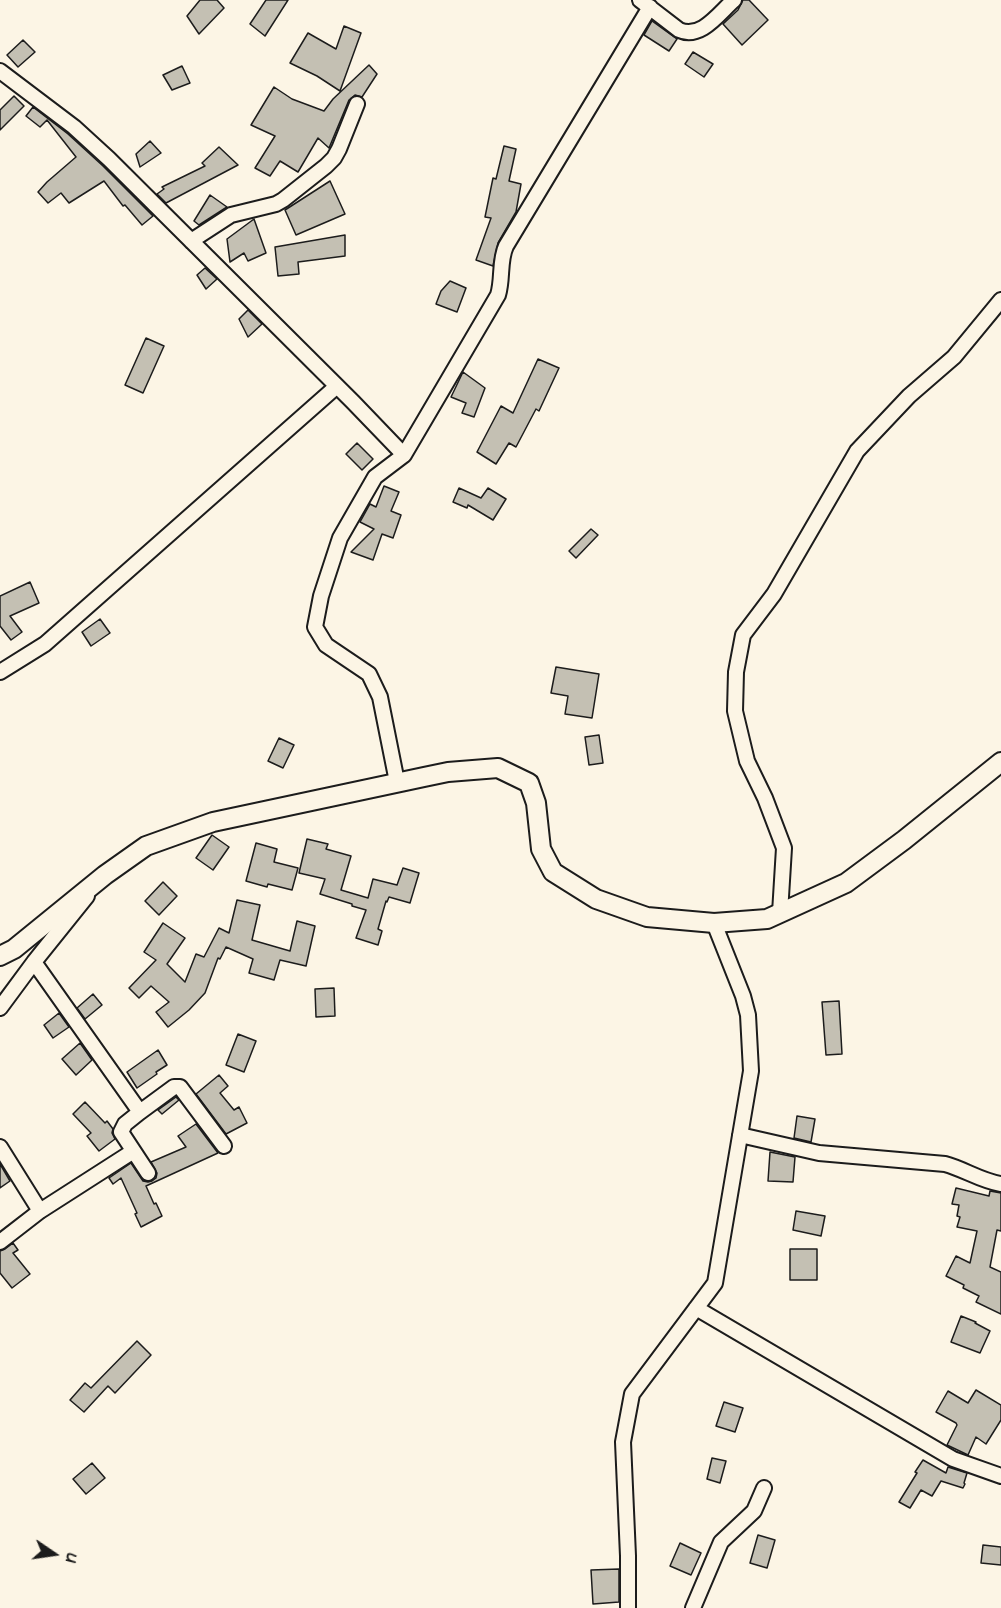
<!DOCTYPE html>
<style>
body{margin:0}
#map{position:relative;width:1001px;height:1608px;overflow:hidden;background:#fcf5e5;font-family:"Architects Daughter",sans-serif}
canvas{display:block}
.north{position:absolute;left:24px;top:1524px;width:60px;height:60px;-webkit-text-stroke:4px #fcf5e5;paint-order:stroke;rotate:103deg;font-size:16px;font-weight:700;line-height:24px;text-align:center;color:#1c1c1c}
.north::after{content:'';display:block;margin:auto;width:21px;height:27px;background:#1c1c1c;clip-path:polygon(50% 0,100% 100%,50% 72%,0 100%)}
</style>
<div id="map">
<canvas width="1001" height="1608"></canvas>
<div class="north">U</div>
</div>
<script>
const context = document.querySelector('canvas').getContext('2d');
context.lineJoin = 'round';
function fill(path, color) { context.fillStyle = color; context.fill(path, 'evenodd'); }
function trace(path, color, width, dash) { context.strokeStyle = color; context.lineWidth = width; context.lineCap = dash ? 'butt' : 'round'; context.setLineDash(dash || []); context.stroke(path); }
const building = new Path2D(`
 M 200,0 L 217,0 L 224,8 L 199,34 L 187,16 Z
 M 266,0 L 288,0 L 265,36 L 250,24 Z
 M 743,0 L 749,0 L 768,20 L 742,45 L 723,24 L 738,10 Z
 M 652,21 L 677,39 L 669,51 L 644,35 Z
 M 344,26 L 361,33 L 340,91 L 317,76 L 290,63 L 308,33 L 336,49 Z
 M 23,40 L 35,52 L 18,67 L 7,55 Z
 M 693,52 L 713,64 L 704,77 L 685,64 Z
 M 369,65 L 377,74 L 362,97 L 355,95 L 349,100 L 329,148 L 318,138 L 298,172 L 280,161 L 270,176 L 255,168 L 275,136 L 251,125 L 274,87 L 292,99 L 324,111 L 333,99 Z
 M 182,66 L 190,83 L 172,90 L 163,75 Z
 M 14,96 L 24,106 L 0,130 L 0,110 Z
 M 33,107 L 68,134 L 103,166 L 153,216 L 142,225 L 125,205 L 123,206 L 104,181 L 69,203 L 61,193 L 48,203 L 38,192 L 47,182 L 76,157 L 47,120 L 40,127 L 26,116 Z
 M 150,141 L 161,153 L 140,167 L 136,154 Z
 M 504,146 L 516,149 L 509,181 L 521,184 L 516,212 L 498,243 L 493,266 L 476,260 L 491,218 L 485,217 L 493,178 L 496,179 Z
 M 219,147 L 238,165 L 166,203 L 157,194 L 164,189 L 162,187 L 205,166 L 202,163 Z
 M 330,181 L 345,214 L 296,235 L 285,210 Z
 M 210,195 L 227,207 L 199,225 L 194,221 Z
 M 254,219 L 266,253 L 248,261 L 244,253 L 230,262 L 227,239 Z
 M 345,235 L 345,256 L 298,262 L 299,274 L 278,276 L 275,247 Z
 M 205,268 L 217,279 L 206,289 L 197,275 Z
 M 450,281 L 466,288 L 457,312 L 436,304 L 441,291 Z
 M 248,310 L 262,324 L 248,337 L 239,319 Z
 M 146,338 L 164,346 L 143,393 L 125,385 Z
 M 538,359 L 559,368 L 539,411 L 536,409 L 516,447 L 509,443 L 496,464 L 477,452 L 501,406 L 513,413 Z
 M 463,372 L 485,388 L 474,417 L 462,413 L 466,403 L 451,397 Z
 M 357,443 L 373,459 L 362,470 L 346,454 Z
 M 384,486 L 399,492 L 391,511 L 401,515 L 393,538 L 382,534 L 373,560 L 351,552 L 374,529 L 360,522 L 370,504 L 376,507 Z
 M 459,488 L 481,498 L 488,488 L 506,499 L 493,520 L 468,505 L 467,508 L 453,502 Z
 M 591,529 L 598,535 L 576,558 L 569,551 Z
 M 30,582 L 39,603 L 10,616 L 22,632 L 11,640 L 0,626 L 0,596 Z
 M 100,619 L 110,633 L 91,646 L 82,632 Z
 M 556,667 L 599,674 L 592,718 L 565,714 L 568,696 L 551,693 Z
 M 599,735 L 603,763 L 589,765 L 585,737 Z
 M 279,738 L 294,745 L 283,768 L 268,761 Z
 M 212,835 L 229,847 L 213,870 L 196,858 Z
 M 307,839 L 328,844 L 326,849 L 351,856 L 341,890 L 368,898 L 373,879 L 397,885 L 403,868 L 419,873 L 410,903 L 389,897 L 387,902 L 386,901 L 378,929 L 382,931 L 378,945 L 356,938 L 366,910 L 352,906 L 352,904 L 320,894 L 325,879 L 299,873 Z
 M 256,843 L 277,849 L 274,862 L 298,868 L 292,890 L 268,884 L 267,887 L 246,881 Z
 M 163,882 L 177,896 L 159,915 L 145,901 Z
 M 237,900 L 260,905 L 252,940 L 290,951 L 297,921 L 315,926 L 306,966 L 280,960 L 274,980 L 249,973 L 253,959 L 226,947 L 220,959 L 218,958 L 205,993 L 189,1010 L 168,1027 L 156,1012 L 169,1002 L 151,986 L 139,998 L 129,988 L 156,960 L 144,952 L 163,923 L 185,938 L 167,964 L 185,982 L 196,954 L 204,957 L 219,928 L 229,933 Z
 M 334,988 L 335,1016 L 316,1017 L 315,989 Z
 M 93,994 L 102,1005 L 85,1019 L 77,1008 Z
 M 839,1001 L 842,1054 L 826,1055 L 822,1002 Z
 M 59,1013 L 69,1027 L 53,1038 L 44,1025 Z
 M 238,1034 L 256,1041 L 244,1072 L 226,1065 Z
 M 80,1043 L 92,1060 L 76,1075 L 62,1059 Z
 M 158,1050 L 167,1065 L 156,1072 L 157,1074 L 137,1088 L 127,1072 Z
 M 219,1075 L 228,1086 L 220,1093 L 234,1110 L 239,1107 L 247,1123 L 226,1134 L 196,1094 Z
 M 176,1097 L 179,1100 L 162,1114 L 158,1110 Z
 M 85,1102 L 105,1123 L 107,1121 L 113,1129 L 112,1133 L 115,1139 L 99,1151 L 87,1136 L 91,1133 L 73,1114 Z
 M 797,1116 L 815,1119 L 811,1142 L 794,1138 Z
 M 196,1124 L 218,1153 L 146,1186 L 154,1204 L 156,1203 L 162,1216 L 141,1227 L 135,1214 L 137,1213 L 121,1178 L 113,1184 L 109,1178 L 131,1163 L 143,1181 L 148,1182 L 152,1181 L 156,1178 L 157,1173 L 151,1162 L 186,1147 L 178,1136 Z
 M 770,1152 L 795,1157 L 793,1182 L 768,1181 Z
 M 0,1164 L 10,1181 L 0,1188 Z
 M 956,1188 L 989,1196 L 990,1191 L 1001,1193 L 1001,1231 L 997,1230 L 990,1267 L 1001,1272 L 1001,1314 L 976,1302 L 979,1296 L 963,1288 L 964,1285 L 946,1276 L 956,1256 L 970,1263 L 977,1231 L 957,1227 L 960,1217 L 957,1216 L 959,1205 L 952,1204 Z
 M 796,1211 L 825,1216 L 821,1236 L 793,1230 Z
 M 13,1243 L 18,1250 L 13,1253 L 30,1274 L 12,1288 L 0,1273 L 0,1251 L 5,1249 Z
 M 790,1249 L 817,1249 L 817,1280 L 790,1280 Z
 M 961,1316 L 976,1322 L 975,1323 L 990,1331 L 980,1353 L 951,1342 Z
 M 137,1341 L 151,1355 L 115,1393 L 108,1386 L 84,1412 L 70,1400 L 85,1383 L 91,1388 Z
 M 976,1390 L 1001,1405 L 1001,1420 L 986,1444 L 976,1437 L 968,1455 L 947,1445 L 957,1425 L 956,1423 L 936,1412 L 948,1391 L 968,1403 Z
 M 724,1402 L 743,1408 L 735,1432 L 716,1426 Z
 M 712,1458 L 726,1461 L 720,1483 L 707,1479 Z
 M 923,1460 L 946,1473 L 948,1467 L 967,1473 L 964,1483 L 965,1484 L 963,1488 L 941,1481 L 932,1496 L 921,1490 L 910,1508 L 899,1502 L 917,1473 L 915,1472 Z
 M 92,1463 L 105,1478 L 86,1494 L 73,1479 Z
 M 758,1535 L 775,1540 L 767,1568 L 750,1563 Z
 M 680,1543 L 701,1553 L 691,1575 L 670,1566 Z
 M 983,1545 L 1001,1547 L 1001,1565 L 981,1563 Z
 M 619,1569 L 619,1602 L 593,1604 L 591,1570 Z`);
fill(building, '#c4c0b3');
trace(building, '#1c1c1c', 1.5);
const minor = new Path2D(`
 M 640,0 L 679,30 C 701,40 719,13 734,0
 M 0,71 L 74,127 L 109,159 L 353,402 L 404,455 L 375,477 L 340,538 L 321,596 L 315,627 L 326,645 L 369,674 L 380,697 L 397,782
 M 191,241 L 231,215 L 276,204 L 283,200 L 326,166 L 334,158 L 339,149 L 357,104
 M 404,455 L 498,295 C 503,279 499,261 506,246 L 650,7
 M 0,672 L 45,644 L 337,386
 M 780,913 L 784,848 L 765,798 L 747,761 L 735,711 L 736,672 L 743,635 L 774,594 L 857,451 L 909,396 L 954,357 L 1001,300
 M 34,962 L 140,1112 L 125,1124 L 121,1132 L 148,1173
 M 0,1008 L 34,962 L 87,896
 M 140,1112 L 174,1087 L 180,1087 L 224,1146
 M 740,1135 L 819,1153 L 945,1164 C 964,1169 981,1181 1001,1184
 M 0,1147 L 40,1211
 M 0,1242 L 40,1211 L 132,1152
 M 696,1308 L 953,1459 L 1001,1476
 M 628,1608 L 628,1556 L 623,1442 L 632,1394 L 715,1283 L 751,1071 L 748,1015 L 743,996 L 714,923
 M 693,1608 L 721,1542 L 754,1511 L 764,1488`);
const tertiary = new Path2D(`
 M 0,956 L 14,949 L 105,875 L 146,846 L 213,822 L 424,777 L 448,772 L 498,768 L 529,783 L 536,803 L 541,849 L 553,872 L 596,899 L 647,917 L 714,923 L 767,919 L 846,883 L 904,840 L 1001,762`);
trace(minor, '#1c1c1c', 18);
trace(tertiary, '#1c1c1c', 22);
trace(minor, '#fcf5e5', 14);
trace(tertiary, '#fcf5e5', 18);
</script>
